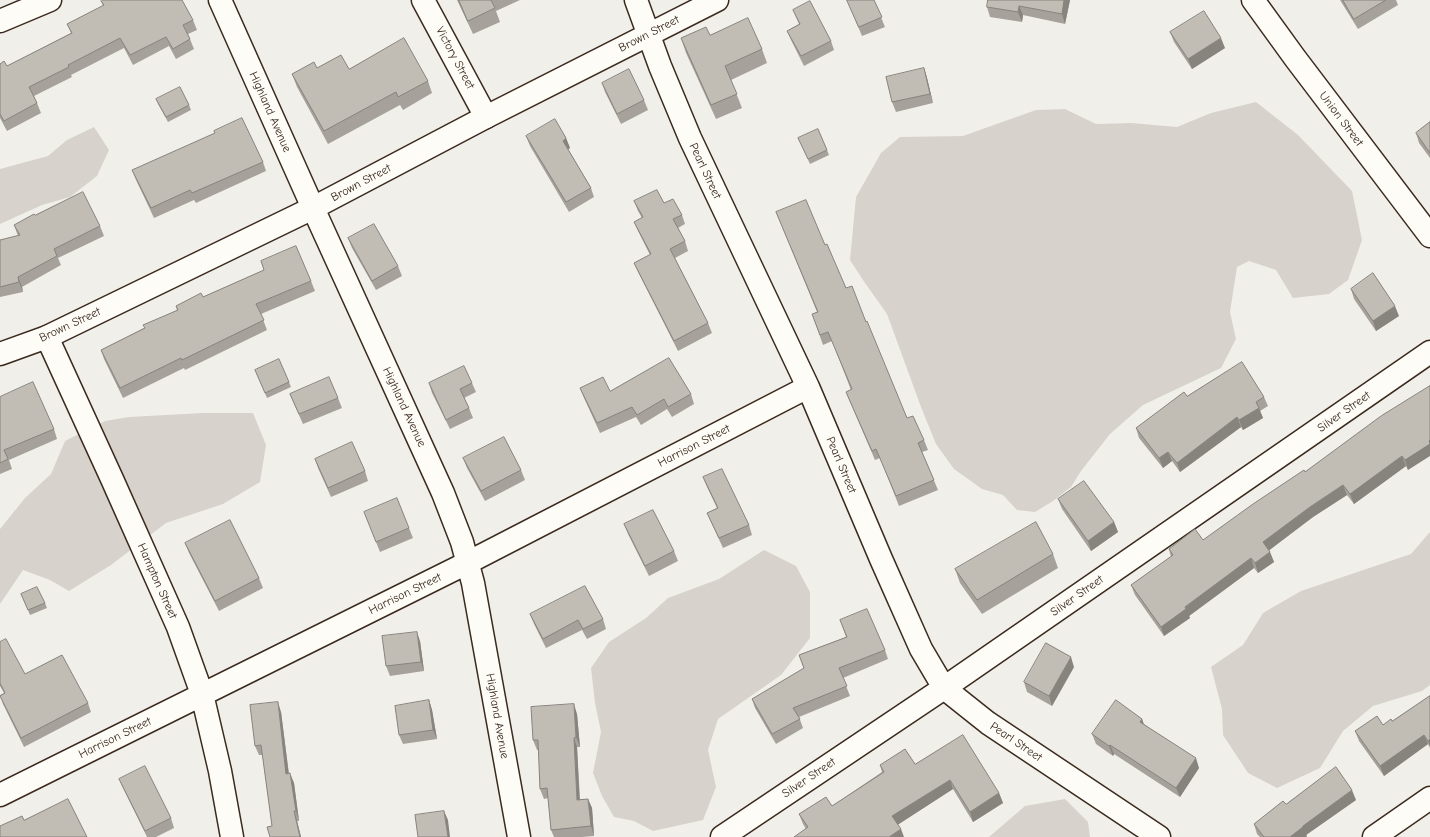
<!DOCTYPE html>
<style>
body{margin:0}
canvas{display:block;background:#f1efea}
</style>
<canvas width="1430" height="837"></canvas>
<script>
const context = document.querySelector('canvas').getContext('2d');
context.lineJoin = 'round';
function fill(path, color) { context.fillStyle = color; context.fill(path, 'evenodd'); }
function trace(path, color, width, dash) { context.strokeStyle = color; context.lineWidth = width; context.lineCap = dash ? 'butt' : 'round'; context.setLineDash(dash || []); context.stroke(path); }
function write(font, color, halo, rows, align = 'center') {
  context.font = font + ' "Comic Neue",sans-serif'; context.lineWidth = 4; context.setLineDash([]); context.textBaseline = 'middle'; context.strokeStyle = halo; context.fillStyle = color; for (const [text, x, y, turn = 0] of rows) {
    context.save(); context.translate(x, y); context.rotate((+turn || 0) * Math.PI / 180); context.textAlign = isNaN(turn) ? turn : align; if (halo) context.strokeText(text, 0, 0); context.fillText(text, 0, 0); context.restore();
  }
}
fill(new Path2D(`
 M 1256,102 L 1298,135 L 1352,191 L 1362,240 L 1348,280 L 1329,294 L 1293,298 L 1276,270 L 1249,261 L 1237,267 L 1230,312 L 1236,339 L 1221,368 L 1143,405 L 1110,434 L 1081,471 L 1071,487 L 1053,501 L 1035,512 L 1017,510 L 1003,495 L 982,489 L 954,469 L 936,444 L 921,407 L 887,314 L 863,280 L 850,260 L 856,197 L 881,153 L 900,137 L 963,136 L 1036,110 L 1065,109 L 1096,124 L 1131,123 L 1177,127 L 1211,113 Z
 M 94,127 L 109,150 L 97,176 L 70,197 L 42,205 L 0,224 L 0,169 L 48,156 L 67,140 Z
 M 203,413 L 253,413 L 266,445 L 260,482 L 223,504 L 166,523 L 111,565 L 69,591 L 50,580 L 23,570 L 0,604 L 0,529 L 25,498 L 51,474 L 65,441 L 105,421 L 129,417 Z
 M 1430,532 L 1430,685 L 1422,691 L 1373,706 L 1343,731 L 1320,768 L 1277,788 L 1248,773 L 1223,735 L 1222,709 L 1211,667 L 1243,645 L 1263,613 L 1301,591 L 1411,554 Z
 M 764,550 L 796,566 L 810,592 L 810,638 L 781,675 L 718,719 L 708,750 L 716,787 L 703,820 L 653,831 L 634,821 L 614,817 L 602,796 L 593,773 L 601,732 L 595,703 L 591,668 L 609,642 L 646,618 L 668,598 L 719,579 Z
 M 1065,799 L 1088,822 L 1090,837 L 989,837 L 1025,806 Z`), '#d7d2cc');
const minor = new Path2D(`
 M 220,0 L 313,208 L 443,493 L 462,542 L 473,583 L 519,837
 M 423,0 L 486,117
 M 636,0 L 660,66 L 690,138 L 808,387 L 881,559 L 921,649 L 944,688 L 988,723 L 1159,837
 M 0,21 L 50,0
 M 47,337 L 112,479 L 178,627 L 202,694 L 220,771 L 232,837
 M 0,795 L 469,562 L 808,387
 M 722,837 L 944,688 L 1430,352
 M 1374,837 L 1430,798`);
const tertiary = new Path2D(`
 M 1253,0 L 1295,58 L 1430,236
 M 0,354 L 47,337 L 313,208 L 486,117 L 717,0`);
trace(minor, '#3b2a1e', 25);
trace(tertiary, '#3b2a1e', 25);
trace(minor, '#fdfcf7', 22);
trace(tertiary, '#fdfcf7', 22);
fill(new Path2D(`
 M 457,0 L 520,0 L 496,11 L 500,22 L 473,34 Z
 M 847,0 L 874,0 L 885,27 L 862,36 Z
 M 1070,0 L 1065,24 L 1023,15 L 1022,22 L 990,17 L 987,7 Z
 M 1340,0 L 1396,0 L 1398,5 L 1358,29 Z
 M 101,1 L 193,20 L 197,30 L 188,34 L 194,49 L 176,59 L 169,46 L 133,65 L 124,48 L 71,75 L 72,77 L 34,96 L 37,103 L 41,113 L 7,131 L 0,118 L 0,64 L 7,66 L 71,33 L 67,24 L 103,6 Z
 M 793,10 L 831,41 L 834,50 L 804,66 L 791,40 L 787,31 L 799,24 Z
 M 1170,32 L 1225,48 L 1192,69 L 1174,42 Z
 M 681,38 L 762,49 L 767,63 L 731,80 L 742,108 L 716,119 L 686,53 Z
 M 317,68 L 349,69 L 428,81 L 432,93 L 403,110 L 400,105 L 328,144 L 297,87 L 292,74 Z
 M 924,68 L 927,78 L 933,103 L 896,112 L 892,102 Z
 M 602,83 L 644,100 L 648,110 L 621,124 L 605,92 Z
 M 156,99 L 189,105 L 191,110 L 168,122 L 158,104 Z
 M 1430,122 L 1430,158 L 1419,143 L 1416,133 Z
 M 526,136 L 566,138 L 570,148 L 568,149 L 591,188 L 594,197 L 569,212 L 530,146 Z
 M 798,138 L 827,150 L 829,155 L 810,164 Z
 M 263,162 L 266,171 L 196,203 L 194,200 L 154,218 L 136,180 L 132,170 Z
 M 634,201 L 664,203 L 682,215 L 685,224 L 678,228 L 685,241 L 688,251 L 675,258 L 708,323 L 712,333 L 678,351 L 638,272 L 634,263 L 650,255 L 638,231 L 634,222 L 642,218 L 638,211 Z
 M 776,212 L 825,245 L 846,288 L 866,322 L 907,418 L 924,440 L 928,450 L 922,452 L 938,490 L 899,506 L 880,458 L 875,460 L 850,402 L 846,392 L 851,390 L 832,341 L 823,345 L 812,314 L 817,312 Z
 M 35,215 L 100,226 L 104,236 L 58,258 L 61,265 L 22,287 L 23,292 L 0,297 L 0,240 L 18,236 L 14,225 Z
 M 348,238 L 398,266 L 402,276 L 376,290 L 352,248 Z
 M 261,261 L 311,281 L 315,291 L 261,314 L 267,330 L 185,370 L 184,368 L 123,398 L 104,359 L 101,350 L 144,328 L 177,310 L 176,306 L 203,297 L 264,270 Z
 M 1351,289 L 1399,316 L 1376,331 L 1354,299 Z
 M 255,370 L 289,382 L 291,387 L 267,398 Z
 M 429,383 L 472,383 L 476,392 L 464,398 L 469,408 L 473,418 L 450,429 L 432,393 Z
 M 1430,386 L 1408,470 L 1406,466 L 1354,504 L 1347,495 L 1313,517 L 1269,550 L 1274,562 L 1258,573 L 1254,568 L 1189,616 L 1190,618 L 1164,636 L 1135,595 L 1131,585 L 1171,557 L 1169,549 L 1203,540 L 1305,472 Z
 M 580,388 L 610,391 L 691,394 L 694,404 L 672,417 L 667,409 L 641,425 L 636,417 L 600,433 L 584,398 Z
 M 290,394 L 338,398 L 342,408 L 303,424 L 294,404 Z
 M 1187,396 L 1264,397 L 1268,406 L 1260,411 L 1263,418 L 1243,430 L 1241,427 L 1180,472 L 1172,461 L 1163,468 L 1139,438 L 1136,428 Z
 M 0,397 L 54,429 L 57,439 L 9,460 L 12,469 L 0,474 Z
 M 463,458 L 521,470 L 525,480 L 485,501 L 467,468 Z
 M 315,459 L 365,471 L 368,481 L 331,497 L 318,468 Z
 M 703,477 L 749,525 L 752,535 L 723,548 L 711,522 L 707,513 L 717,508 L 707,487 Z
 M 1058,499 L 1114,522 L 1118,532 L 1091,551 L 1062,509 Z
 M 364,512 L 409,528 L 413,538 L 380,552 Z
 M 624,524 L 674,551 L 678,561 L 649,576 L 628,534 Z
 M 185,543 L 259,578 L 263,588 L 219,611 L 189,553 Z
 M 1053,554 L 1058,568 L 982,614 L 960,583 L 955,569 Z
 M 21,594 L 45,603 L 47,608 L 30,615 Z
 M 530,614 L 603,619 L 606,629 L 587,639 L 582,630 L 546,648 L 534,624 Z
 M 840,620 L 885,650 L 888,659 L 843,678 L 850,696 L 799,717 L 803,728 L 776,744 L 755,708 L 752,699 L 804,669 L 799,655 L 846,637 Z
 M 420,641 L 424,671 L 390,676 L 386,666 Z
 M 0,642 L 25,674 L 88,703 L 91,712 L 24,747 L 3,704 L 0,695 L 4,693 L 0,686 Z
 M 1074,667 L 1052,706 L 1027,692 L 1024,682 Z
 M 1430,696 L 1430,748 L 1428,744 L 1384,776 L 1359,741 L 1355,731 L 1383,725 L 1392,721 Z
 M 429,700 L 432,710 L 437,739 L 403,744 L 399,735 Z
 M 281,712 L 289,774 L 294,783 L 299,821 L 297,821 L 301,837 L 270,837 L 272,826 L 263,755 L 259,755 L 255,746 Z
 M 577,714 L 580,747 L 577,747 L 580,799 L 588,799 L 592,808 L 594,836 L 582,837 L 554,837 L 551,830 L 548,798 L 544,799 L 540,789 L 539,750 L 537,750 L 533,740 Z
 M 1142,719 L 1144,724 L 1199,768 L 1180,797 L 1114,754 L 1113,756 L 1096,744 L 1092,734 Z
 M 915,764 L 999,793 L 1003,803 L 973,822 L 953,789 L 898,824 L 806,829 L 803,824 L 799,814 L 832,806 L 882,772 L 880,765 Z
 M 119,779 L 171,818 L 174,828 L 156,837 L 147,837 L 123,788 Z
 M 1356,800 L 1306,835 L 1307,836 L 1306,837 L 1260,837 L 1257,834 L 1254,824 L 1286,804 Z`), '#a6a29b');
fill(new Path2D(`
 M 1064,0 L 1070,0 L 1065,24 L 1062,14 Z
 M 1019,6 L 1023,15 L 1022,22 L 1018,12 Z
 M 1221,38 L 1225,48 L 1192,69 L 1188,59 Z
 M 924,68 L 927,78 L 933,103 L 930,94 Z
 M 566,138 L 570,148 L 566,151 L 563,141 Z
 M 18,277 L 22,287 L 23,292 L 19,282 Z
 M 1395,306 L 1399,316 L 1376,331 L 1373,321 Z
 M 1259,408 L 1263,418 L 1243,430 L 1239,420 Z
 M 1237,417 L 1241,427 L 1180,472 L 1177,463 Z
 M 1430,440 L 1430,456 L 1408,470 L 1405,460 Z
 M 1168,452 L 1172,461 L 1163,468 L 1159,458 Z
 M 1402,456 L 1406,466 L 1354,504 L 1350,494 Z
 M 1343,485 L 1347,495 L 1313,517 L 1267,552 L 1263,542 L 1310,507 Z
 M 1114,522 L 1118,532 L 1091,551 L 1088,541 Z
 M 1270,552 L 1274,562 L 1258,573 L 1255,563 Z
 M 1251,558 L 1254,568 L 1189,616 L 1190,618 L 1164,636 L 1161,627 L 1185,607 Z
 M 417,632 L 420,641 L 424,671 L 421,662 Z
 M 1071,657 L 1074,667 L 1052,706 L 1049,696 Z
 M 429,700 L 432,710 L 437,739 L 433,730 Z
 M 278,702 L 281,712 L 290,784 L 286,774 Z
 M 574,704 L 577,714 L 580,747 L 576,737 Z
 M 1142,719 L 1145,729 L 1140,722 Z
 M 1424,735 L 1428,744 L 1384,776 L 1380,766 Z
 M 574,738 L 577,747 L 580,809 L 577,800 Z
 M 1430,739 L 1430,746 L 1428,741 Z
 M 1110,745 L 1114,754 L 1113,756 L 1109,746 Z
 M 1196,758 L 1199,768 L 1180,797 L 1176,788 Z
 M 290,773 L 294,783 L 299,821 L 296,811 Z
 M 950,780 L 953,789 L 896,826 L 892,816 Z
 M 1352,790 L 1356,800 L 1306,835 L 1307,836 L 1306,837 L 1290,837 L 1303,826 Z
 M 999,793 L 1003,803 L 973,822 L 970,812 Z
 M 588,799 L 592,808 L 594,836 L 591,826 Z
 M 294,811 L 297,821 L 301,837 L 300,837 Z
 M 444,811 L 448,820 L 450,837 L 448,837 Z
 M 901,829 L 904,837 L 889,837 Z`), '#87847e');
const building = new Path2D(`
 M 102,0 L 182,0 L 193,20 L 183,25 L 190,39 L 173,49 L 166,37 L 130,55 L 120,38 L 68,65 L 69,67 L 29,87 L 37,103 L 4,121 L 0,114 L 0,64 L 4,61 L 7,66 L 72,33 L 67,24 L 104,5 L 101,1 Z
 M 459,0 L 491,0 L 495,8 L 468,21 Z
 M 847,0 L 874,0 L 882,17 L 859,27 Z
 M 988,0 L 1064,0 L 1062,14 L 1019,6 L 1018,12 L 987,7 Z
 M 1343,0 L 1386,0 L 1354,19 Z
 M 810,1 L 831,41 L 801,56 L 787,31 L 800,24 L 793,10 Z
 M 1204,11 L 1221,38 L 1188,59 L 1170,32 Z
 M 748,18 L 762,49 L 725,66 L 737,94 L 711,105 L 681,38 L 706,27 L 710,35 Z
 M 404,38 L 428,81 L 398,97 L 396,92 L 324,131 L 292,74 L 314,62 L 317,68 L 341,55 L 349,69 Z
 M 924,68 L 930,94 L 892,102 L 886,77 Z
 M 629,69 L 644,100 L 617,114 L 602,83 Z
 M 180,87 L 189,105 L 166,117 L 156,99 Z
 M 242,118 L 263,162 L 192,193 L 190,190 L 151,208 L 132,170 L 215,133 L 214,131 Z
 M 555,119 L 566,138 L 563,141 L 591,188 L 566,202 L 526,136 Z
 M 1430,122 L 1430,153 L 1416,133 Z
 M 818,129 L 827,150 L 808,159 L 798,138 Z
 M 657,190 L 664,203 L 673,199 L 682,215 L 673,219 L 685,241 L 670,249 L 708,323 L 674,341 L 634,263 L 651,254 L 634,222 L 643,217 L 634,201 Z
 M 83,192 L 100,226 L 54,249 L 57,256 L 18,277 L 19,282 L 0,287 L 0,240 L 20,235 L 14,225 L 34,214 L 35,215 Z
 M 806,200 L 825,245 L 827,244 L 846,288 L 852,286 L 866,322 L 867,321 L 907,418 L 913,416 L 924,440 L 918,443 L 934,480 L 896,496 L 876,449 L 872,451 L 846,392 L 852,389 L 828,332 L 820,335 L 812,314 L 818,312 L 776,212 Z
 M 374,224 L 398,266 L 372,281 L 348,238 Z
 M 296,246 L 311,281 L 256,304 L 264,320 L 182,360 L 181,358 L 120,388 L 101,350 L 145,328 L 143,325 L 178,310 L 176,306 L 201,293 L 203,297 L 264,270 L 261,261 Z
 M 1373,273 L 1395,306 L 1373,321 L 1351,289 Z
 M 669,358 L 691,394 L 668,407 L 664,399 L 637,415 L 632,407 L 597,423 L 580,388 L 603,377 L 610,391 Z
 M 279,359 L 289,382 L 265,393 L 255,370 Z
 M 1242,362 L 1264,397 L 1256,402 L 1259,408 L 1239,420 L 1237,417 L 1177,463 L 1168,452 L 1159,458 L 1136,428 L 1184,392 L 1187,396 Z
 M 464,366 L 472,383 L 460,389 L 469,408 L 446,420 L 429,383 Z
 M 329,377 L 338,398 L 299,414 L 290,394 Z
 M 33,382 L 54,429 L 4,450 L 8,459 L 0,463 L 0,397 Z
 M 1430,386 L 1430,440 L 1429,441 L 1430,444 L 1405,460 L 1402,456 L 1350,494 L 1343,485 L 1310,507 L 1263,542 L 1270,552 L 1255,563 L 1251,558 L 1185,607 L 1186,609 L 1161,627 L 1131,585 L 1173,555 L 1169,549 L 1195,529 L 1203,540 L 1253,504 L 1304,470 L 1305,472 L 1381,416 Z
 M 504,437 L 521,470 L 481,491 L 463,458 Z
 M 352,442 L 365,471 L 328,488 L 315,459 Z
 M 722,469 L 749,525 L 719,538 L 707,513 L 718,508 L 703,477 Z
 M 1084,481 L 1114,522 L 1088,541 L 1058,499 Z
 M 397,498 L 409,528 L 376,542 L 364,512 Z
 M 653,510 L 674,551 L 645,566 L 624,524 Z
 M 230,520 L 259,578 L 215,601 L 185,543 Z
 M 1036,522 L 1053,554 L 977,600 L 955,569 Z
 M 585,586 L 603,619 L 583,629 L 578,620 L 543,639 L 530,614 Z
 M 37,587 L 45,603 L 28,610 L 21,594 Z
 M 867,609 L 885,650 L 839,668 L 847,686 L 793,708 L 800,719 L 772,734 L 752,699 L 804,668 L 799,655 L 847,637 L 840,620 Z
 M 417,632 L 421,662 L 386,666 L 382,636 Z
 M 6,639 L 25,674 L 62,655 L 88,703 L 21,738 L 0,696 L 5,693 L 0,683 L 0,642 Z
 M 1046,643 L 1071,657 L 1049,696 L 1024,682 Z
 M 1430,696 L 1430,739 L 1428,741 L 1424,735 L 1380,766 L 1355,731 L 1377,716 L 1383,725 L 1391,719 L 1392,721 Z
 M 429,700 L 433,730 L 399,735 L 395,706 Z
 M 1116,700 L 1142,719 L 1140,722 L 1196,758 L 1176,788 L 1110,745 L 1109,746 L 1092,734 Z
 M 278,702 L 286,774 L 290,773 L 296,811 L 294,811 L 300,837 L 270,837 L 267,827 L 272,826 L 261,745 L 255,746 L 250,705 Z
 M 574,704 L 576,737 L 574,738 L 577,800 L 588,799 L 591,826 L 551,830 L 547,788 L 540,789 L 538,740 L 533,740 L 531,707 Z
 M 963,735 L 999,793 L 970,812 L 950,780 L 892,816 L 901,829 L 889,837 L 794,837 L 808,827 L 799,814 L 826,797 L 832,806 L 884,772 L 880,765 L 905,749 L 915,764 Z
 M 145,766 L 171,818 L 145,831 L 119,779 Z
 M 1336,767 L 1352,790 L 1303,826 L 1303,827 L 1290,837 L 1264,837 L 1254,824 L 1283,801 L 1286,804 Z
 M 68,799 L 87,837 L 0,837 L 0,826 L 22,816 L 24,820 Z
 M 444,811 L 448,837 L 418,837 L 415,815 Z`);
fill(building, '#c1bcb4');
trace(building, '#87847e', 1);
write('12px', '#3b2a1e', '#fdfcf7', [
 ["Brown Street",649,34,-27],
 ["Victory Street",455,58,62],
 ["Highland Avenue",270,112,66],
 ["Union Street",1341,119,53],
 ["Pearl Street",705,171,65],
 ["Brown Street",361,183,-28],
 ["Brown Street",70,325,-25],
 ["Highland Avenue",404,407,65],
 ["Silver Street",1344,412,-35],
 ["Harrison Street",694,446,-27],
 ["Pearl Street",841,465,67],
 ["Hampton Street",157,581,66],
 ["Harrison Street",405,594,-26],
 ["Silver Street",1077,596,-35],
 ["Highland Avenue",497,716,80],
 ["Harrison Street",115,738,-26],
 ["Pearl Street",1016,742,34],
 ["Silver Street",809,778,-34]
]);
</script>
